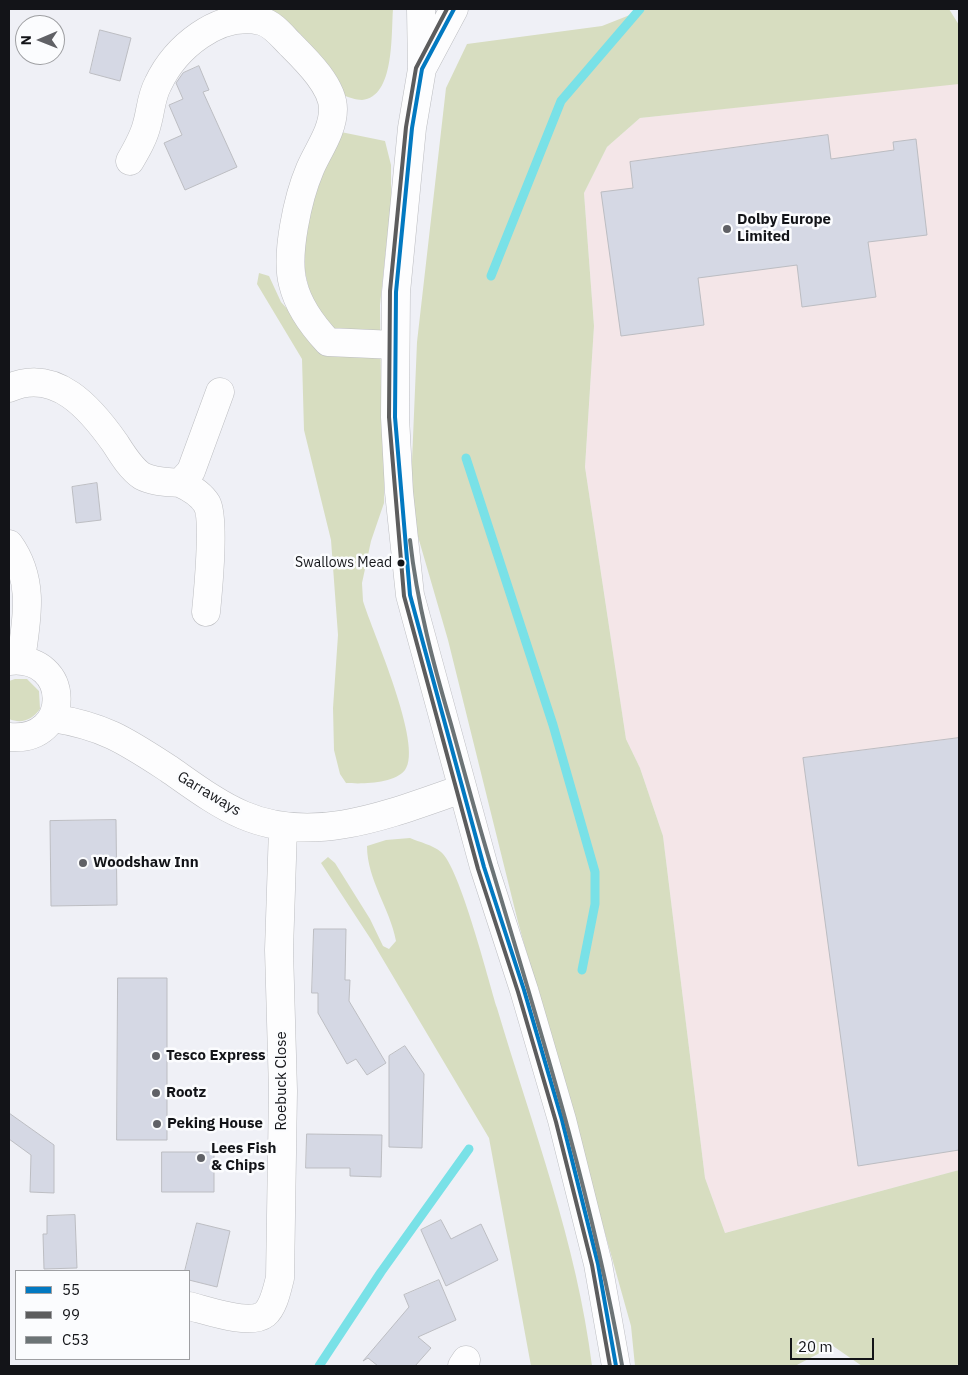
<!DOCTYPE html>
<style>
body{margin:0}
#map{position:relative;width:968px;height:1375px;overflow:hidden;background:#eff0f6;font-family:"IBM Plex Sans",sans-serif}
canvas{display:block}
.frame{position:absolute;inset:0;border:10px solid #131418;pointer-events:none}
.legend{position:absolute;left:15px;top:1270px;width:175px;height:90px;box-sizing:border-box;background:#fbfcfe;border:1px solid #9e9fa2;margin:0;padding:6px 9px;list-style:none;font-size:15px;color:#131418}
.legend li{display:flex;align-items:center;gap:10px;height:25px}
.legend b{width:25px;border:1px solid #9e9fa2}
.north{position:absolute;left:15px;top:15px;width:50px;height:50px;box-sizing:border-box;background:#fbfcfe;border:1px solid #9e9fa2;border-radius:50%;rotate:269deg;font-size:14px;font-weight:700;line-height:20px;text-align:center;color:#131418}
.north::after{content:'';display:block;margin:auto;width:18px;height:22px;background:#606166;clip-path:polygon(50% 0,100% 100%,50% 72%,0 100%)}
.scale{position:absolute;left:790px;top:1338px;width:84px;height:22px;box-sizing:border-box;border:2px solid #131418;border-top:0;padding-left:6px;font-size:15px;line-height:18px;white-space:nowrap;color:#131418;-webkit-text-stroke:4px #fbfcfe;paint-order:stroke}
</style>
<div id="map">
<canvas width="968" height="1375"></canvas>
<div class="frame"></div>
<ul class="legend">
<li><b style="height:6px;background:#0279c1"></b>55</li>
<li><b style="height:6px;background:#5c5c5d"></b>99</li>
<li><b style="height:6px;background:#6c7476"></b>C53</li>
</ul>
<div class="north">N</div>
<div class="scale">20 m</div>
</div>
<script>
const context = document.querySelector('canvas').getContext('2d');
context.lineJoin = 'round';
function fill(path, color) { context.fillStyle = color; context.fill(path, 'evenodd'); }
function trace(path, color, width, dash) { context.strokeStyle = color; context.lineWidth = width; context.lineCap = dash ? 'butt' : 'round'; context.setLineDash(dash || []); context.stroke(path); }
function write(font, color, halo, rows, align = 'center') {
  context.font = font + ' "IBM Plex Sans",sans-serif'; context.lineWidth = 5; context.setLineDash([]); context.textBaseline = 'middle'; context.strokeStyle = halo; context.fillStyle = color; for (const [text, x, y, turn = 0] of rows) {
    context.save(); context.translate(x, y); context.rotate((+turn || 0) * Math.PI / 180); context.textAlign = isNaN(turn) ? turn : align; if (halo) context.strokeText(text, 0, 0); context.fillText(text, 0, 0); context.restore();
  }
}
fill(new Path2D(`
 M 959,82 L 959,1170 L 725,1233 L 705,1178 L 663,836 L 640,768 L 626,739 L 585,467 L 594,326 L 584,193 L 607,147 L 640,118 Z`), '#f4e6e8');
fill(new Path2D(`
 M 257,9 L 393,9 C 391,34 395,97 362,100 C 356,100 348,97 343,95 Z
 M 645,9 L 949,9 L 959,25 L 959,84 L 640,118 L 607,147 L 584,193 L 594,326 L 585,467 L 626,739 L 640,768 L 663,836 L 705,1178 L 725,1233 L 959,1170 L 959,1364 L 955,1366 L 862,1366 L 833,1346 L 795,1366 L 635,1366 L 631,1326 L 518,922 L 448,640 L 410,509 L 417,342 L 446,88 L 467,44 L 602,26 Z
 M 336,131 L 385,141 L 391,165 L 391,202 L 380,305 L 381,389 L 385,453 L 384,503 L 371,541 L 362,583 L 363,601 C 372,631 424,746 405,770 C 394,784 362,784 346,783 L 340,774 L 334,750 L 333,708 L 338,635 L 331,540 L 304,430 L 302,359 L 257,284 L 259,273 L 269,276 L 281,302 L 290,312 L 311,298 C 309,287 305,275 304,263 C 302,222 323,170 336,131 Z
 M 15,679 L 27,679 L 39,691 L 40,709 C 32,720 22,724 9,719 L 9,681 Z
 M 410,838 C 419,842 433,845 441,852 C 460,868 488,979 497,1008 C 532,1126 577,1243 592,1366 L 531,1366 L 489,1138 L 372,941 L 321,863 L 328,857 L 335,863 L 370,919 L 383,946 L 389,949 L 396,941 C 390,908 367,880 367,846 L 386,840 Z`), '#d7ddc0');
trace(new Path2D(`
 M 491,276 L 561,101 L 640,9
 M 466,458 L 553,725 L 595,872 L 595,904 L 582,970
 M 319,1366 L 381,1272 L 469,1149`), '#79e1e7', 9);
const building = new Path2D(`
 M 100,30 L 131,38 L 120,81 L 90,73 Z
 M 199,66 L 209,90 L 203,92 L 237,167 L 185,190 L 164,143 L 182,135 L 169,105 L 183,99 L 176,83 L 183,73 Z
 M 828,135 L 831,159 L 894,150 L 893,142 L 916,139 L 927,235 L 868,242 L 876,297 L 802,307 L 797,265 L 698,278 L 704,325 L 621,336 L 601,192 L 633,188 L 630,162 Z
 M 97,483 L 101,520 L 76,523 L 72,487 Z
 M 959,738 L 959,1150 L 858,1166 L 803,758 Z
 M 116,820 L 117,905 L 51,906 L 50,821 Z
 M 314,929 L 346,929 L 345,980 L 350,980 L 349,1001 L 386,1063 L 367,1075 L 356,1059 L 347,1064 L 318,1013 L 318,993 L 312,993 Z
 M 118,978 L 167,978 L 167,1140 L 117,1140 Z
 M 405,1046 L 424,1074 L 422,1148 L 389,1147 L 389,1056 Z
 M 9,1113 L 54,1145 L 54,1193 L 30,1192 L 31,1155 L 9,1139 Z
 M 307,1134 L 382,1135 L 381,1177 L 350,1176 L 350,1168 L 306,1168 Z
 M 162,1152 L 214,1152 L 214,1192 L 162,1192 Z
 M 75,1215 L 77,1268 L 44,1269 L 43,1234 L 47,1234 L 47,1216 Z
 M 441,1220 L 451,1239 L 481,1224 L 498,1260 L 446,1286 L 421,1230 Z
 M 197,1223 L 230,1231 L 217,1287 L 189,1280 L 189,1271 L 185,1271 Z
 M 439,1280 L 456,1320 L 418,1337 L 431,1348 L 415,1366 L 378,1366 L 368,1358 L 363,1361 L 409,1307 L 404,1295 Z`);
fill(building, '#d5d8e4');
trace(building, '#bcbdc2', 1);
const street = new Path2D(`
 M 130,161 C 137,149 144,137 147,124 C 151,110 151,97 158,84 C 175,48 218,11 261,21 C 273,24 282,36 290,44 C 306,60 333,86 333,109 C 333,131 318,150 310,169 C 298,197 285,255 293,284 C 298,305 313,326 328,342 L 395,345
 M 9,388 C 56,367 91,409 115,443 C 122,454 131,469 142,476 C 153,482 169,482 180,483
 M 9,544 C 35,580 27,618 21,659
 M 206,612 C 208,592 215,519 207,504 C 201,494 191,488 180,483 L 191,471 L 220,392
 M 9,661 C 72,654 73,743 9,737
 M 52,718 C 104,726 126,741 169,769 C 192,785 217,804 243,815 C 315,846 392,813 462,789
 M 189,1306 C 206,1310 250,1326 265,1314 C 274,1306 277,1289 280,1278 L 283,1091 L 279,950 L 283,828
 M 462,1366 L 466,1360`);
const secondary = new Path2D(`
 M 421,9 L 422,69 L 412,128 L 396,292 L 395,417 L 399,492 L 410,595 L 484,867 L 524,990 L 562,1120 L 598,1264 L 616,1366
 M 423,67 L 454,9`);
trace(street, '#bcbdc1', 29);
trace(secondary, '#bcbdc1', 29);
trace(street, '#fdfdfe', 28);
trace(secondary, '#fdfdfe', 28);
trace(new Path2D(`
 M 454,9 L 422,69 L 412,128 L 396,292 L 395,417 L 410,595 L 484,867 L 524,990 L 562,1120 L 598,1264 L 616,1366`), '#0279c1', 4);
trace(new Path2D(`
 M 447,9 L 416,68 L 406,127 L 390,291 L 389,417 L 404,596 L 478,869 L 518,992 L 556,1122 L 592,1265 L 610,1366`), '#5c5c5d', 4);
trace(new Path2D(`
 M 410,540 C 417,603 433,663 451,724 C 465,774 478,823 493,872 C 542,1035 592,1197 622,1365`), '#6c7476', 4);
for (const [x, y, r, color] of [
 [727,229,5,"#606166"],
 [401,563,4.5,"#131418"],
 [83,863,5,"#606166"],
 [156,1056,5,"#606166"],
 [156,1093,5,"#606166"],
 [157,1124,5,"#606166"],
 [201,1158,5,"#606166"]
]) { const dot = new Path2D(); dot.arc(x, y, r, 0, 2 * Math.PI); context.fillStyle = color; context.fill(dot); trace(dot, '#fbfcfe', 2); }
write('14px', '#131418', '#fbfcfe', [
 ["Swallows Mead",392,563]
], 'right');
write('bold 15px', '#131418', '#fbfcfe', [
 ["Dolby Europe",737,220],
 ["Limited",737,237],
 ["Woodshaw Inn",93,863],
 ["Tesco Express",166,1056],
 ["Rootz",166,1093],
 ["Peking House",167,1124],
 ["Lees Fish",211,1149],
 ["& Chips",211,1166]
], 'left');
write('15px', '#131418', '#fbfcfe', [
 ["Garraways",209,794,31],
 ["Roebuck Close",282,1081,-90]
]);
</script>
